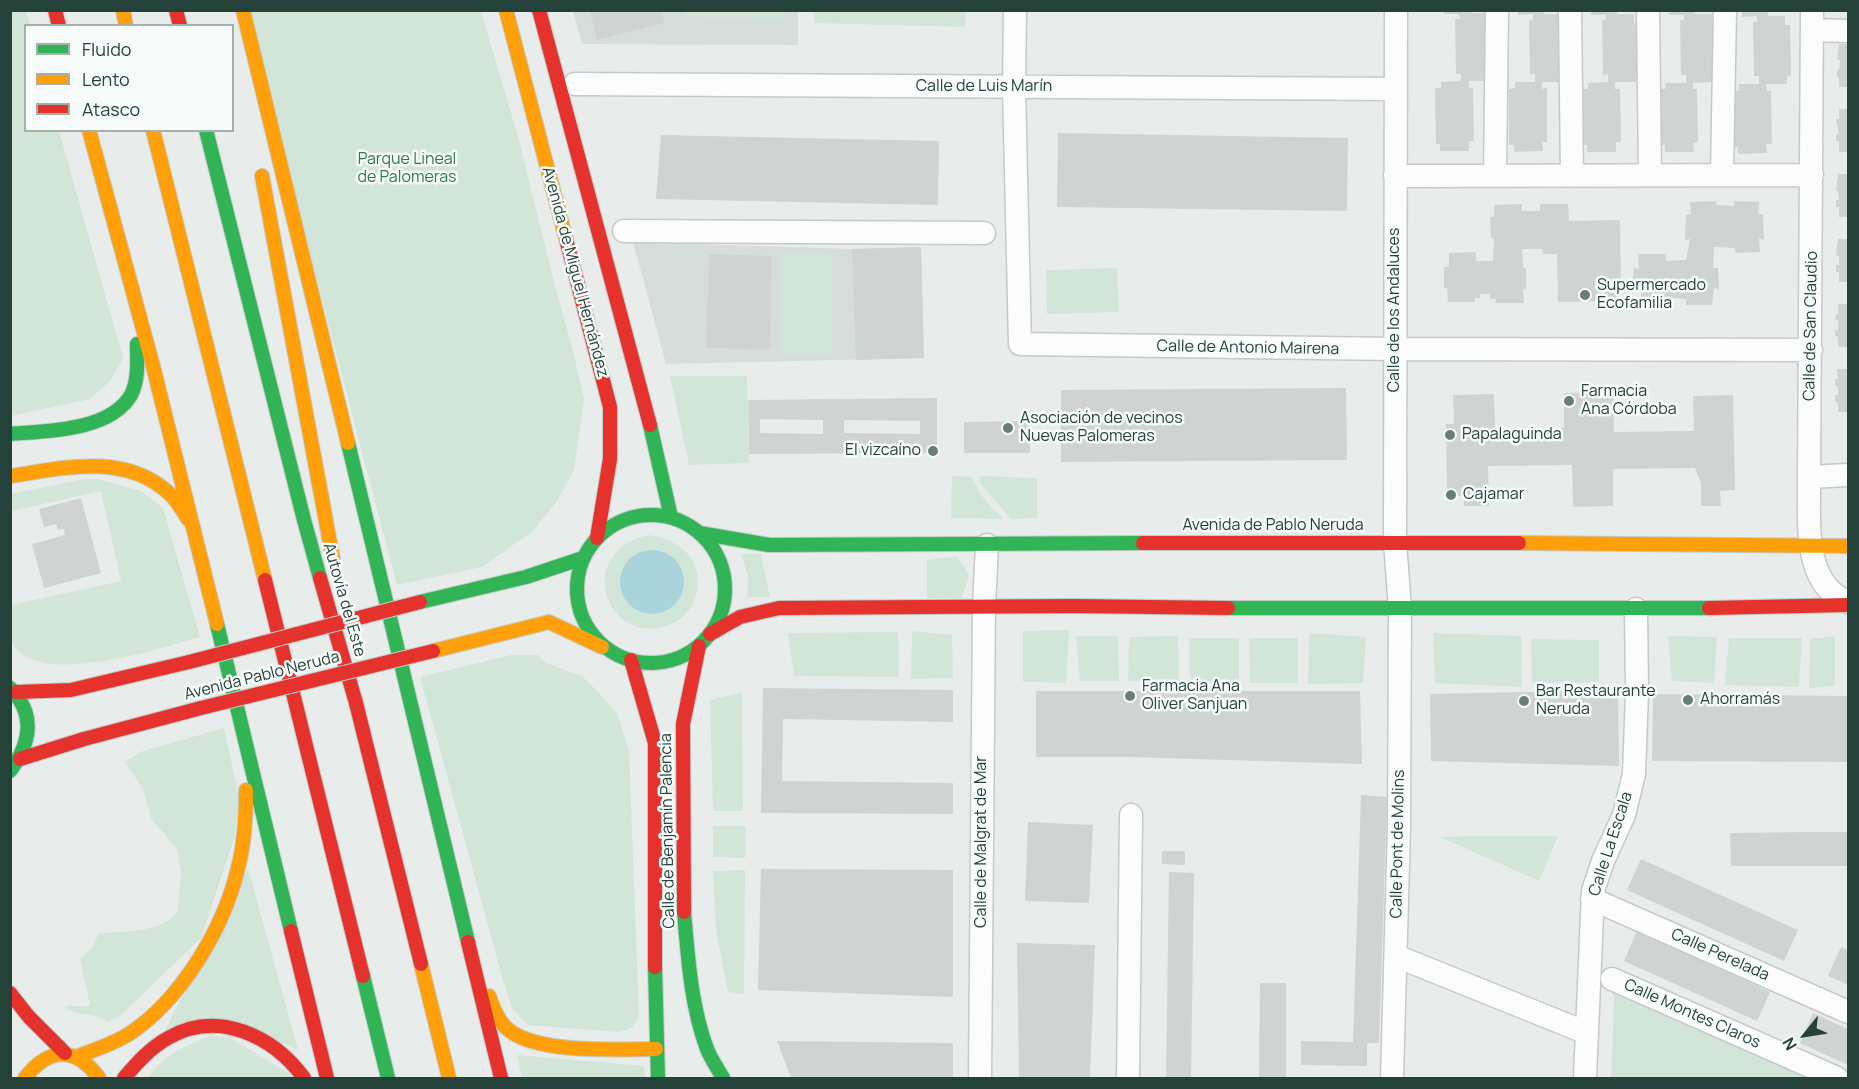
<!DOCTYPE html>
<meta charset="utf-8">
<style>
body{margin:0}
#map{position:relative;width:1859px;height:1089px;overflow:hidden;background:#e8edeb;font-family:Manrope,sans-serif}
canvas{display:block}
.frame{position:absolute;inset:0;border:12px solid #24423a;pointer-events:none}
.legend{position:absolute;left:24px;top:24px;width:210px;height:108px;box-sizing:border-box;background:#f7fbf9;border:2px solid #a3b1ad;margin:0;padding:8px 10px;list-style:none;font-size:18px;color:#24423a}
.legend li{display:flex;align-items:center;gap:12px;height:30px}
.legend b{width:30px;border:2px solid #a3b1ad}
.north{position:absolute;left:1775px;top:1005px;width:60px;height:60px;-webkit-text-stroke:4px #f7fbf9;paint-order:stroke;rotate:240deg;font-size:16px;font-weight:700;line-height:24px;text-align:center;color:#24423a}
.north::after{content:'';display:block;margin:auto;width:21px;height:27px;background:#24423a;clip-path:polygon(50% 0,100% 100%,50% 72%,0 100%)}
</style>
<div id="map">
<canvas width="1859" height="1089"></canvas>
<div class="frame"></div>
<ul class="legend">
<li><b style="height:8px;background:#30b455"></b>Fluido</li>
<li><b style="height:8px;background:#ff9f0a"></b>Lento</li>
<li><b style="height:8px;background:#e5322d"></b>Atasco</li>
</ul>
<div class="north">N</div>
</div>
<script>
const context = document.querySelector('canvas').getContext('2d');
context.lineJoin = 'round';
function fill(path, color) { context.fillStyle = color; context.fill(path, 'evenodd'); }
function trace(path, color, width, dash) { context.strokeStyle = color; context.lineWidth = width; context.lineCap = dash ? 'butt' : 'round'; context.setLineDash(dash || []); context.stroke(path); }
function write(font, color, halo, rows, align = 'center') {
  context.font = font + ' Manrope,sans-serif'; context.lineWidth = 5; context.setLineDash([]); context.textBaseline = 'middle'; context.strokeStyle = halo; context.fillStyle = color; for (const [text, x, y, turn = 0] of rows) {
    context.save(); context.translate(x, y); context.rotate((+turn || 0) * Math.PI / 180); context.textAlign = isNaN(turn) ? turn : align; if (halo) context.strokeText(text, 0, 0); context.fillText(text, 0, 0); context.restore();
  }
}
fill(new Path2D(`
 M 573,11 L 798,11 L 798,45 L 582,44 Z
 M 633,242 L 852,249 L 921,247 L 924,358 L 666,364 Z`), '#d6dedb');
fill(new Path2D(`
 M 10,11 L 26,11 L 30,25 L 26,26 L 26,130 L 59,131 L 123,358 L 110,381 L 90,399 L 11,416 Z
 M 246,11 L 481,11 L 519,140 L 556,290 L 572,347 L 584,399 L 574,470 L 557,501 L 533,531 L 482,567 L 397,585 Z
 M 684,11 L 782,11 L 781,19 L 684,17 Z
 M 814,11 L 966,11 L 965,27 L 814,23 Z
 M 780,253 L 832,253 L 832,354 L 781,354 Z
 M 1117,268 L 1119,312 L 1047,314 L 1046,270 Z
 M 670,376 L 747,376 L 749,463 L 689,465 Z
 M 952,476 L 972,477 L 980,494 L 1003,519 L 951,518 Z
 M 980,476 L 1037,478 L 1037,518 L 1011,519 L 979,482 Z
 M 85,479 L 98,479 L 141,491 L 163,508 L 200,637 C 161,648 35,690 12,642 C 7,633 11,615 11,605 L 121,581 L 101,491 L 11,511 L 11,494 Z
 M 648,535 C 681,539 707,562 695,598 C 692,609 682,620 671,624 C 608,651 571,553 648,535 ZM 647,550 C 667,550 679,559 684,579 L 663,612 L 652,614 L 642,612 L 637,554 Z
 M 741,554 L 761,554 L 770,597 L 747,597 L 748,576 Z
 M 957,556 L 969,575 L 962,598 L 927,598 L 927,560 Z
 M 1069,630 L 1066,683 L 1023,682 L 1023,631 Z
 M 912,631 L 952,635 L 953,678 L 911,679 Z
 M 898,632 L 899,677 L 794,676 L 788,633 Z
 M 1309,633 L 1366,637 L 1363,683 L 1308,684 Z
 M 1433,633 L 1521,636 L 1522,687 L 1435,683 Z
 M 1076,636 L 1118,636 L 1119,681 L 1080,681 Z
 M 1178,636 L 1179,683 L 1128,681 L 1129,637 Z
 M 1668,636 L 1717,637 L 1714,683 L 1672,681 Z
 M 1835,636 L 1835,686 L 1809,688 L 1810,639 Z
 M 1189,638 L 1239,638 L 1239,685 L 1190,681 Z
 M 1249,638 L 1298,638 L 1298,683 L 1250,683 Z
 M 1729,638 L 1802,638 L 1799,687 L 1725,685 Z
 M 1531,639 L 1599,640 L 1599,682 L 1532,683 Z
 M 511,655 L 538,655 L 546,663 L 582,676 L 600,694 L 617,714 L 629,750 L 639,1016 L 632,1028 L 618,1032 L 528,1025 L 512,1008 L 503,980 L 420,677 Z
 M 742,692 L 743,811 L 713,811 L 710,700 Z
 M 224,728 L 239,798 L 234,839 L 201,938 L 120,1016 L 108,1022 C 92,1011 81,1018 64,1007 C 72,1003 82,1009 90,1005 L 80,959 L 91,949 L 99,933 C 120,932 168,932 178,910 L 181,871 L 177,849 L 151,819 L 143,789 L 125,762 L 140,752 Z
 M 713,826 L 746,826 L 745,858 L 713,857 Z
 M 1476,836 L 1558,836 L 1539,881 L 1440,837 Z
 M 248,868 L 298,1050 L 285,1044 L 165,1030 Z
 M 745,870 L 744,994 L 728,992 L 716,931 L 713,871 Z
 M 1615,973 L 1846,1078 L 1611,1078 Z
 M 220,1032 L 297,1078 L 148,1078 C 167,1050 190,1045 220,1032 Z
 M 517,1055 L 644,1066 L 645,1078 L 522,1078 Z`), '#d1e6d8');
fill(new Path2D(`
 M620 582a32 32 0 1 1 64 0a32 32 0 1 1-64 0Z`), '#a9d4db');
fill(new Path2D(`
 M 590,10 L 660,10 L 664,23 L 597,40 Z
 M 1444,10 L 1471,10 L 1471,13 L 1487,13 L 1489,81 L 1469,81 L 1469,88 L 1473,88 L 1474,141 L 1469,141 L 1469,151 L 1440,151 L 1440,144 L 1436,144 L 1435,88 L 1441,88 L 1441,82 L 1461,81 L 1461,74 L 1456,74 L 1455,19 L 1460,19 L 1459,14 L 1444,14 Z
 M 1518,10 L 1544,10 L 1544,14 L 1561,14 L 1562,82 L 1542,82 L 1542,89 L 1547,88 L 1547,142 L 1542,142 L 1543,151 L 1514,152 L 1514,145 L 1509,145 L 1509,89 L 1515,88 L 1515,82 L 1535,82 L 1535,74 L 1530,74 L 1529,20 L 1533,20 L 1533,14 L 1518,15 Z
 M 1591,10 L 1617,10 L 1617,14 L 1634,14 L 1634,23 L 1638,23 L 1639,74 L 1636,74 L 1636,82 L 1615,82 L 1615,89 L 1620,89 L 1621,142 L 1616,142 L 1616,152 L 1587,152 L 1587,145 L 1583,145 L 1582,89 L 1588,89 L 1588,83 L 1608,82 L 1608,74 L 1603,75 L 1602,20 L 1606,20 L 1606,15 L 1591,15 Z
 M 1669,10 L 1695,10 L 1695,14 L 1712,14 L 1712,23 L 1716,23 L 1714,82 L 1693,83 L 1693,89 L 1697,89 L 1698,142 L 1693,143 L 1694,152 L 1665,152 L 1665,145 L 1660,145 L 1660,89 L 1665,89 L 1666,83 L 1686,83 L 1686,75 L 1681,75 L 1680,20 L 1684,20 L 1684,15 L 1669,15 Z
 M 1742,10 L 1768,10 L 1768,16 L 1785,16 L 1785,25 L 1790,25 L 1791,76 L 1787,76 L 1787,84 L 1766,84 L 1767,91 L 1771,91 L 1772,144 L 1766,144 L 1767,153 L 1738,154 L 1738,147 L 1734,147 L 1733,91 L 1739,91 L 1739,84 L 1759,84 L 1759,76 L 1754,76 L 1753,22 L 1757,22 L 1757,16 L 1742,17 Z
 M 1839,44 L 1848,44 L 1848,87 L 1839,87 L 1839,77 L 1837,77 L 1837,70 L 1839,70 L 1840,60 L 1837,60 Z
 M 1839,109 L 1848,109 L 1848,152 L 1839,152 L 1839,141 L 1836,141 L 1836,135 L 1839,134 L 1836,119 L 1839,119 Z
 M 1058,133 L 1348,138 L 1347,211 L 1057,207 Z
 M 661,135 L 939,141 L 938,205 L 656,199 Z
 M 1838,174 L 1848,174 L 1848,217 L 1839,217 L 1839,207 L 1836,207 L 1836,200 L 1839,200 L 1838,191 L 1836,191 Z
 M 1717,201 L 1716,205 L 1734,206 L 1734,201 L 1759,202 L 1758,214 L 1763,214 L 1764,240 L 1759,238 L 1760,252 L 1736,253 L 1734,248 L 1714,247 L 1713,268 L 1718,268 L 1719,290 L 1714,288 L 1712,305 L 1686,305 L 1686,299 L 1665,297 L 1668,304 L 1641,303 L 1641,289 L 1632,288 L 1634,268 L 1639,269 L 1638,254 L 1666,254 L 1666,261 L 1686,260 L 1690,239 L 1685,240 L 1686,215 L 1691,214 L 1690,202 Z
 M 1522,204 L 1522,211 L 1540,211 L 1540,204 L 1568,204 L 1569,221 L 1620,220 L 1621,301 L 1558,302 L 1557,254 L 1543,254 L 1542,249 L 1522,249 L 1523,268 L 1526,268 L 1526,290 L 1523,289 L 1524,303 L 1495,303 L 1496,299 L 1490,299 L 1490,294 L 1480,294 L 1480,298 L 1475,298 L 1475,302 L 1448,302 L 1447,288 L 1444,288 L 1444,267 L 1449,267 L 1449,253 L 1476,252 L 1476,261 L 1493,261 L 1494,238 L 1491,238 L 1490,217 L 1494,217 L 1494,205 Z
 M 1838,239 L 1848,239 L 1848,282 L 1839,282 L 1839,272 L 1836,272 L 1836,265 L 1839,265 L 1839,256 L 1836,255 Z
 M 921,247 L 924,358 L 856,360 L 852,249 Z
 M 709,254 L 772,256 L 770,350 L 706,348 Z
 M 1838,304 L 1848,304 L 1848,347 L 1838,347 L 1838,337 L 1835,336 L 1835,330 L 1838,330 L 1838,320 L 1835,320 L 1836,314 L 1838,314 Z
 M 1837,369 L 1848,369 L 1848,412 L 1838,412 L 1838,402 L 1835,402 L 1835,395 L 1838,395 L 1838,386 L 1835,386 L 1835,379 L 1838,379 Z
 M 1346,388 L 1347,460 L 1061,462 L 1061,390 Z
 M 1613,392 L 1614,432 L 1694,431 L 1693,396 L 1733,395 L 1735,490 L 1720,491 L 1721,506 L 1701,506 L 1701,483 L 1695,468 L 1613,469 L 1613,506 L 1573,507 L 1572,465 L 1488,466 L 1489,506 L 1464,506 L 1464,496 L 1447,496 L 1446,424 L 1454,424 L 1453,395 L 1494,394 L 1495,429 L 1564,428 L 1564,393 Z
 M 937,398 L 937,453 L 749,454 L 748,400 ZM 760,419 L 823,420 L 823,434 L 760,433 ZM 844,420 L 920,421 L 920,434 L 844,433 Z
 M 1030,421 L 1030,453 L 964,453 L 964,422 Z
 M 81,498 L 101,573 L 44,588 L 32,544 L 65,535 L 64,529 L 58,530 L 56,524 L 44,527 L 39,509 Z
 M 763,688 L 953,690 L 953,722 L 783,719 L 782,781 L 953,783 L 953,814 L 761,813 Z
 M 1618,690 L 1619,766 L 1431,761 L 1430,694 Z
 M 1036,691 L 1360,691 L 1362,764 L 1127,757 L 1036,757 Z
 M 1653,694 L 1848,696 L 1848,762 L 1652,761 Z
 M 1361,795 L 1387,797 L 1379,1043 L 1367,1043 L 1367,1066 L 1301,1065 L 1301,1041 L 1353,1042 Z
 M 1028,822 L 1093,825 L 1089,903 L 1025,901 Z
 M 1809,832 L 1848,832 L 1848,866 L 1731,866 L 1730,833 Z
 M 1162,851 L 1185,851 L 1185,865 L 1162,864 Z
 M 1641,859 L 1798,930 L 1784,961 L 1627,890 Z
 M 761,869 L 953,870 L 953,997 L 758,990 Z
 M 1169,872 L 1194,873 L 1191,1078 L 1166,1078 Z
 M 1637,931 L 1770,992 L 1757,1021 L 1624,961 Z
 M 1017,943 L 1095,945 L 1090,1078 L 1019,1078 Z
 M 1841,947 L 1848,950 L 1848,985 L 1828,976 Z
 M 1260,983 L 1286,983 L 1286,1078 L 1259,1078 Z
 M 1813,1013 L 1848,1029 L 1848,1065 L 1800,1043 Z
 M 777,1041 L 953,1043 L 953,1078 L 791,1078 Z`), '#cfd4d2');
const street = new Path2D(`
 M 1015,10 L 1014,87 L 1020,344 L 1395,349 L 1811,350
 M 1570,10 L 1572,176
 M 1648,10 L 1650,174
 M 1812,10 L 1809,477 C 1810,518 1801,584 1848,602
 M 1812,30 L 1848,31
 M 575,84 L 1394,89
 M 1722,174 L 1725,10
 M 1395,176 L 1812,175
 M 1495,176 L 1497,10
 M 624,231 L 984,233
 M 1809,477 L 1848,475
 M 1592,899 L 1848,1012
 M 1396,956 L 1587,1033
 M 1612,979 L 1837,1078
 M 980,1078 L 984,606 L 987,545
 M 1128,1078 L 1131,815
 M 1392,1078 L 1399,827 L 1400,609 L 1395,542 L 1396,10
 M 1585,1078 L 1593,891 L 1603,861 L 1624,815 L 1634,774 L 1637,692 L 1636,609`);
const fast = new Path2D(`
 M 206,130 L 304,520 L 320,578
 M 650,425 L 671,517
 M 10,434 C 47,431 110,431 131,395 C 139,379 137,361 137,344
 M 348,443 L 468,942
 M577 589a74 74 0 1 1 148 0a74 74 0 1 1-148 0Z
 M 699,533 L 769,545 L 1143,543
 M 420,602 L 526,577 L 583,558
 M 1228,608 L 1709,608
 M 217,624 L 291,931
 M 10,688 C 36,714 31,743 10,771
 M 684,912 C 688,958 691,1006 707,1049 C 711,1059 718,1069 723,1078
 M 655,967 L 658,1078
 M 363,976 L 388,1078`);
const slow = new Path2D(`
 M 123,10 L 126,26
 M 243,10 L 348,443
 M 506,10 L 566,239
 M 89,130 L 153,366 L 217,624
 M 153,130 L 265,580
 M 262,176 L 333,559
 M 10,476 C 64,468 124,452 169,493 C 177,500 182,510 188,519
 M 1519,543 L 1848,546
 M 433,651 L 549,622 L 602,647
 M 421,964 L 449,1078
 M 489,996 C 493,1008 499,1023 510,1031 C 541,1054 618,1049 656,1049
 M 78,1056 C 95,1050 113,1044 129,1034 C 181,1000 224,928 238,868 C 245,842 246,816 246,790
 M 25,1078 C 49,1047 75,1046 99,1078`);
const jam = new Path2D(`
 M 55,10 L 59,26
 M 176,10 L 180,26
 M 539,10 L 650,425
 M 566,239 L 610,407 L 610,459 L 597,538
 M 1143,543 L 1519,543
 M 320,578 L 356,703 L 421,964
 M 265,580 L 363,976
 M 1709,608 L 1848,605
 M 710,634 L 740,617 L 779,608 L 1074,606 L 1228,608
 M 631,660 L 655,743 L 655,967
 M 16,692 L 71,690 L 189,662
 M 20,759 L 84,739 L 201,708
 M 684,912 L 683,724 L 699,646
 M 291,931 L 327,1078
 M 468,942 L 501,1078
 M 10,993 L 29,1017 L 65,1053
 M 124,1078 C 137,1063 150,1048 168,1038 C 218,1009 273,1036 304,1078`);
trace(street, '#c5cac8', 25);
trace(fast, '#c3cbc8', 16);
trace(slow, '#c3cbc8', 16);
trace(jam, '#c3cbc8', 16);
trace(street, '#fcfcfc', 22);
trace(fast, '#30b455', 14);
trace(slow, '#ff9f0a', 14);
trace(jam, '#e5322d', 14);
const jamBridge = new Path2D(`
 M 189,662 L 420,602
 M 201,708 L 433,651`);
trace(jamBridge, '#c3ccc9', 16, []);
trace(jamBridge, '#e5322d', 14);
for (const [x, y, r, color] of [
 [1585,295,6,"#697e78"],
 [1569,401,6,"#697e78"],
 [1008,428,6,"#697e78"],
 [1450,435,6,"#697e78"],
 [933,451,6,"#697e78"],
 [1451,495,6,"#697e78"],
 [1130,696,6,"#697e78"],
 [1688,700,6,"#697e78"],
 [1524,701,6,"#697e78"]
]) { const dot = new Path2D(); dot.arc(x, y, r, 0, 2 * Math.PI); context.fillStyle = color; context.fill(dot); trace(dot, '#f7fbf9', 2); }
write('16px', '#24423a', '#f7fbf9', [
 ["Calle de Luis Marín",984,87],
 ["Avenida de Miguel Hernández",575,272,75],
 ["Calle de los Andaluces",1395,310,-90],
 ["Calle de San Claudio",1811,326,-89],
 ["Calle de Antonio Mairena",1248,348,1],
 ["Avenida de Pablo Neruda",1273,526],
 ["Autovía del Este",344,600,74],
 ["Avenida Pablo Neruda",262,676,-14],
 ["Calle de Benjamín Palencia",668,831,-91],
 ["Calle de Malgrat de Mar",982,842,-90],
 ["Calle Pont de Molins",1398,844,-89],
 ["Calle La Escala",1611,844,-72],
 ["Calle Perelada",1720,955,24],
 ["Calle Montes Claros",1692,1014,24]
]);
write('16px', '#2d7a4b', '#f7fbf9', [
 ["Parque Lineal",407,160],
 ["de Palomeras",407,178]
]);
write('16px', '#24423a', '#f7fbf9', [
 ["Supermercado",1597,286],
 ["Ecofamilia",1597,304],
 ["Farmacia",1581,392],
 ["Ana Córdoba",1581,410],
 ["Asociación de vecinos",1020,419],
 ["Nuevas Palomeras",1020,437],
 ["Papalaguinda",1462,435],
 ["El vizcaíno",921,451,"right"],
 ["Cajamar",1463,495],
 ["Farmacia Ana",1142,687],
 ["Oliver Sanjuan",1142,705],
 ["Bar Restaurante",1536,692],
 ["Neruda",1536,710],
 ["Ahorramás",1700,700]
], 'left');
</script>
